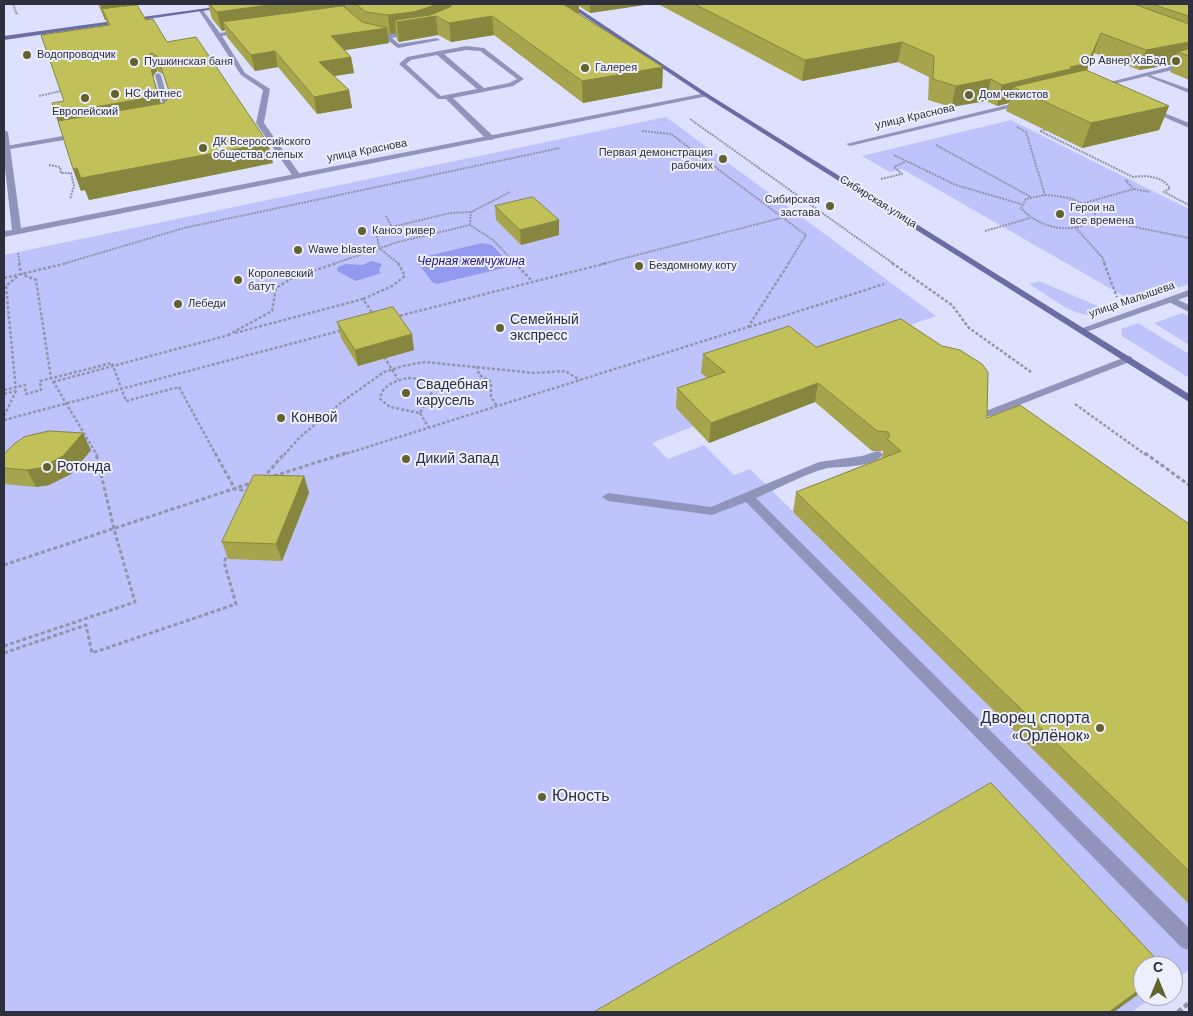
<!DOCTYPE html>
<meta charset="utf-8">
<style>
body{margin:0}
#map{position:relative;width:1193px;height:1016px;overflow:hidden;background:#dde1fd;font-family:"DM Sans",sans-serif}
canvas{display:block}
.frame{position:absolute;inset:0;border:5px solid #2d2f3c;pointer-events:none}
.north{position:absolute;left:1133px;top:956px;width:50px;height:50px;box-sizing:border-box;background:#edeffd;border:1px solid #a0a2b0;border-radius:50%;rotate:0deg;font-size:14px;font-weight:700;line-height:20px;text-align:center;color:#2d2f3c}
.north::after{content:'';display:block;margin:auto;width:18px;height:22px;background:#62622f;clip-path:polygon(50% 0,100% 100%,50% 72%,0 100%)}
</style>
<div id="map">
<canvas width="1193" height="1016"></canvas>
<div class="frame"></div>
<div class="north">С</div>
</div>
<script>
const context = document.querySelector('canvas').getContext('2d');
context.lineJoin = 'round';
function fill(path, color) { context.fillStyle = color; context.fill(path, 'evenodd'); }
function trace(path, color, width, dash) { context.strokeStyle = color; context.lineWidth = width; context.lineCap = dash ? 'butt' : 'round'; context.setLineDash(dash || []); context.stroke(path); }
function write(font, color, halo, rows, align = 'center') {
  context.font = font + ' "DM Sans",sans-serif'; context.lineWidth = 4; context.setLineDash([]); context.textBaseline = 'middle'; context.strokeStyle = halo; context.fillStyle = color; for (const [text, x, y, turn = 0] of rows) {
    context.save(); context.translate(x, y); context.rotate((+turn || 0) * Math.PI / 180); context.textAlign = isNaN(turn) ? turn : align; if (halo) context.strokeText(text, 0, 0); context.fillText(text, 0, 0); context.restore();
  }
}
fill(new Path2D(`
 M 666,117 L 936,316 L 677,407 L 694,426 L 652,443 L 668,459 L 704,445 L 734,475 L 750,469 L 1189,904 L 1189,970 L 1173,982 L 1173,966 L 1143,966 L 1143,996 L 1154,996 L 1132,1012 L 4,1012 L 4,255 Z
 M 1011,120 L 1189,209 L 1189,284 L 1134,302 L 902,169 L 890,172 L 862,156 Z
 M 1039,281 L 1112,312 C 1078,324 1056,300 1029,284 Z
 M 1182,313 L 1189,316 L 1189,345 L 1154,323 Z
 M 1138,323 L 1189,354 L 1189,378 L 1122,336 L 1121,329 Z`), '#bec4fb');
fill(new Path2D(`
 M 482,243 L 492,245 L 509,263 L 508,267 L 437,284 L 432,282 L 417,262 L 418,259 L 424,257 Z
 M 372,261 L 382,264 L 379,270 L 381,273 L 356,281 L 337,271 L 338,267 L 346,264 L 362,265 Z`), '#9299ef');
trace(new Path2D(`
 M 13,4 L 17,15
 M 39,96 L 65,90
 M 690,119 L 894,264
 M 1017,127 L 1026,132 L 1045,195
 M 1048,129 L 1040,131 L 1133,177 C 1146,175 1162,176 1170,188 L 1164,192 L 1189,205
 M 642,131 L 671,134 L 806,235 L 788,264
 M 936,145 L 1031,197
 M 894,155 L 956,185 L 1021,204
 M 49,165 L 60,167 L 61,173 L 71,173 L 74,186 L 70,199
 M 881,179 L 902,174 L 894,167 L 905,162
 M 1134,189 L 1150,192
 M 1045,195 C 1064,196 1082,199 1095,214 L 1095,219 C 1072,236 1039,228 1021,208 L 1026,199 Z
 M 1084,203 L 1134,189 L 1126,181 L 1128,180
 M 386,216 L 392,227 L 377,236 L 379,248 L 399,264
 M 1095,219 L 1189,238
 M 470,225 L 471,212
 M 392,227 L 450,213 L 471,212 L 510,192
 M 1075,227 L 1102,257 L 1105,264
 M 985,231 L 1030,218
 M 18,253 L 20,264
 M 63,264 L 184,228 L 560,148
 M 333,264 L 398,242 L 470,225 L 493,240 L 516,264
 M 602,264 L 816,209`), '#9295aa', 2, [2, 1]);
trace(new Path2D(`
 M 19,263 L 21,274 L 36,280 L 51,378 L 97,455
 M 515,263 L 532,281
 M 892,263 L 952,305 L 969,328 L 1031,372
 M 1104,263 L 1117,297
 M 4,278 L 68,263
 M 363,299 L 392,286 L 405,276 L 398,263
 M 395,317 L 607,263
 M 749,327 L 884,284
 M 235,333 L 363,299 L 373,314
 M 228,335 L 272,311 L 276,288 L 294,277 L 337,263
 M 384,357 L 398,379
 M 477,366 L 479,375 L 491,382 L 491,397 L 497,406
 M 408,378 C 420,378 426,381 432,392 L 420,413 L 390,407 L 380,399 C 382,385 395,381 408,378 Z
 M 53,382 L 229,335
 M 4,390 L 25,385 L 26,394 L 41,390 L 40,381 L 112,363 L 126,401 L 179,387 L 216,455
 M 4,394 L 16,391
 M 1075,404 L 1146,455
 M 420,413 L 429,428
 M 4,416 L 16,391 L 6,286 L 20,274
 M 4,420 L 343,330
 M 284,455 L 300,437 L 342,402 L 384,372 L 403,366 L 425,362 L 534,373 L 565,371 L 580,380
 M 342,455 L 748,327 L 789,263`), '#9295aa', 2.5, [3, 2]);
trace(new Path2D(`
 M 215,453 L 235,489 L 249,491
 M 1145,453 L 1189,485
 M 274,476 L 346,453
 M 263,478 L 285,453
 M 4,565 L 251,483
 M 4,646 L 135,602 L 114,529 L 96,453
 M 4,653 L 86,625 L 92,653 L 236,604 L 224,562 L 228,553`), '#9295aa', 3, [4, 2.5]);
trace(new Path2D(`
 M 1178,1012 L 1189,1003`), '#9295aa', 4.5, [5, 3]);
fill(new Path2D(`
 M 198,9 L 202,9 L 220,33 L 241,30 L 244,32 L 222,36 L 245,73 L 270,89 L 264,123 L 301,176 L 300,178 L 294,178 L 256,123 L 263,90 L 241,75 Z
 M 413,31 L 415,34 L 392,38 L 399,44 L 437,38 L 440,40 L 398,48 L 386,39 L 368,35 Z
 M 466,46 L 484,48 L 524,79 L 513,86 L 453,98 L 493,136 L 493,140 L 487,140 L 446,99 L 438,99 L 399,64 L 407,57 ZM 466,50 L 480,51 L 517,79 L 509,83 L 484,88 L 444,54 ZM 437,55 L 477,89 L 441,96 L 406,64 L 411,60 Z
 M 158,73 L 161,75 L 173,119 L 166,117 L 155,75 Z
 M 1144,73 L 1189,89 L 1189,93 L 1144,75 Z
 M 1148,108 L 1152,108 L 1189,123 L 1189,128 L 1148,110 Z
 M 80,133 L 83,133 L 83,137 L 4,150 L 4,146 L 6,146 Z
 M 1172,297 L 1189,305 L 1189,312 L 1169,302 L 1167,300 Z
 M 1128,356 L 1132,357 L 1132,361 L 991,416 L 983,416 L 981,414 L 983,412 Z
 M 877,451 L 881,452 L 883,455 C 872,468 843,466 828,468 C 809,472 775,490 756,498 L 1189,928 L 1189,950 L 1182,948 L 746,502 L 712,515 L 608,501 L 602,497 L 608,493 L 711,507 L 819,462 L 862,456 Z`), '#9094ba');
fill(new Path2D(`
 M 1189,62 L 1189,66 L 1097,88 L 1094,86 Z
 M 706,93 L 709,95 L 708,96 L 4,237 L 4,231 L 12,230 L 4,159 L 4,130 L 8,132 L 21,228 Z
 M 1024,101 L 1026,102 L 1026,104 L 850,146 L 846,144 Z
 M 1189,290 L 1189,296 L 1086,332 L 1082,333 L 1077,330 Z`), '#9094ba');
fill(new Path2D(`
 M 237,4 L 250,4 L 4,40 L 4,36 Z
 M 566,4 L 572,4 L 708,94 L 1189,394 L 1189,402 L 704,96 Z`), '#696da4');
fill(new Path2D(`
 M 98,4 L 135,4 L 146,20 L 167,42 L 273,163 L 89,200 L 85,190 L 81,191 L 73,169 L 58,121 L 64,101 L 108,26 L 106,20 L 105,20 ZM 157,71 L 163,74 L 170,96 L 164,103 L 161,104 L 153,76 Z
 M 208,4 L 651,4 L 590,13 L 579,6 L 579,14 L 663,67 L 662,88 L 583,103 L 494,35 L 451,42 L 438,35 L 399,42 L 397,40 L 396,33 L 388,34 L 389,43 L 345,50 L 351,57 L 354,73 L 334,76 L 349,90 L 352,108 L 317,114 L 278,67 L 255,71 L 227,37 L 225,30 L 222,31 L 212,19 Z
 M 658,4 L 1189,4 L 1189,80 L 1170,72 L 1174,64 L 1139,70 L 1094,53 L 1087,71 L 1169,106 L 1159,130 L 1082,148 L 1006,111 L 1009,103 L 997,106 L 986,101 L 951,107 L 928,100 L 929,77 L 898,62 L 802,81 Z
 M 495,206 L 559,235 L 521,245 L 496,220 Z
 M 337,322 L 414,350 L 358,366 L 341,338 Z
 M 816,347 L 987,418 L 1189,524 L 1189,904 L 793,512 L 796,492 L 882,458 L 883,452 L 883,451 L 872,451 L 815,402 L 709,443 L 676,408 L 677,388 L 707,378 L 701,373 L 703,354 Z
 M 91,450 L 71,474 L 49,485 L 36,487 L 4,484 L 4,454 Z
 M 304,476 L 309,493 L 282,561 L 228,559 L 222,542 Z`), '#a6a54d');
fill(new Path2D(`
 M 100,4 L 135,4 L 139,16 L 102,9 L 106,20 L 105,20 Z
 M 276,4 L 345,4 L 347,13 L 223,22 L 225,30 L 222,31 L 217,12 Z
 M 439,4 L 455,4 L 436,16 L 438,35 L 399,42 L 397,22 L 395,20 L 396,33 L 390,34 L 388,15 Z
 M 557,4 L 579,4 L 579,15 Z
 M 590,4 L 651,4 L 590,13 Z
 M 492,16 L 494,35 L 451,42 L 449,23 Z
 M 387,28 L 389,43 L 334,52 L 331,36 Z
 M 1101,33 L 1094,53 L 1081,83 L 1013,87 L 1009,103 L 997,106 L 1002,85 L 1070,67 Z
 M 902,42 L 898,62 L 802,81 L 805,60 Z
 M 1189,42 L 1189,56 L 1178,52 L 1174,64 L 1139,70 L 1146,50 Z
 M 275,51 L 278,67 L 255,71 L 251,55 Z
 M 151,53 L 157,71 L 153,76 L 164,115 L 63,134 L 55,114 L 148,57 Z
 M 351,57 L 354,73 L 322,78 L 319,62 Z
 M 663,67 L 662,88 L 583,103 L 582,81 Z
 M 991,79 L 986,101 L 951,107 L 956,86 Z
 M 349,90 L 352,108 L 317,114 L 314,97 Z
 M 1169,106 L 1159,130 L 1082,148 L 1091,123 Z
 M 268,143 L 273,163 L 89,200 L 85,190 L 81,191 L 73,169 Z
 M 559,220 L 559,235 L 521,245 L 520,230 Z
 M 412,334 L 414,350 L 358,366 L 355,350 Z
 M 818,383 L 815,402 L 709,443 L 711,423 Z
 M 83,433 L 91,450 L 71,474 L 49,485 L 36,487 L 27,470 Z
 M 304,476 L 309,493 L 282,561 L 276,544 Z
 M 1143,987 L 1143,991 L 1114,1012 L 1109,1012 Z`), '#87863e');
const building = new Path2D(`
 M 210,4 L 276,4 L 217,12 Z
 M 356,4 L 439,4 L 413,12 L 388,15 L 366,12 Z
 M 453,4 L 563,4 L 663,67 L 582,81 L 492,16 L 449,23 L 436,16 L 397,22 L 395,20 L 430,15 L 450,7 Z
 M 695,4 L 1134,4 L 1189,24 L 1189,42 L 1146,50 L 1101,33 L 1088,63 L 1070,67 L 1074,68 L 1002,85 L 991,79 L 956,86 L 933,79 L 934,56 L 902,42 L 805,60 Z
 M 1152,4 L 1189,4 L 1189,16 Z
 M 137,5 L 146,20 L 153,19 L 167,42 L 196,37 L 268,143 L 81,178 L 77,168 L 73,169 L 58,121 L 164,103 L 171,96 L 157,56 L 151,53 L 148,57 L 158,96 L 55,114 L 52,103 L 64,101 L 41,35 L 110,25 L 102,9 Z
 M 343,6 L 362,22 L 387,28 L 331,36 L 351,57 L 319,62 L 349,90 L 314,97 L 275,51 L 251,55 L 223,22 Z
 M 1189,49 L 1189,56 L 1178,52 Z
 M 1086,70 L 1169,106 L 1091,123 L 1013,87 Z
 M 533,197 L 559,220 L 520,230 L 495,206 Z
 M 393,307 L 412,334 L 355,350 L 337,322 Z
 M 901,319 L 942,346 L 960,350 L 982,364 L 988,372 L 987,418 L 1020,405 L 1189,524 L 1189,871 L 796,492 L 901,451 L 887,439 L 890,436 L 888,432 L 877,431 L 818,383 L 711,423 L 677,388 L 725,372 L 703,354 L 789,326 L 816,347 Z
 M 49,431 L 83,433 L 63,456 L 40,468 L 27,470 L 4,468 L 4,454 L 14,444 L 24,437 Z
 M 254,475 L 304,476 L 276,544 L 222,542 Z
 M 991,783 L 1163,966 L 1143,966 L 1143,987 L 1109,1012 L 594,1012 Z`);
fill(building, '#c1c059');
trace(building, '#87863e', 1);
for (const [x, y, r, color] of [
 [27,55,5,"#62622f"],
 [1176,61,5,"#62622f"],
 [134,62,5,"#62622f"],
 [585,68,5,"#62622f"],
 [115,94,5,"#62622f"],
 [969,95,5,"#62622f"],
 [85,98,5,"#62622f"],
 [203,148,5,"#62622f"],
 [723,159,5,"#62622f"],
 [830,206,5,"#62622f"],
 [1060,214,5,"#62622f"],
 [362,231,5,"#62622f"],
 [298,250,5,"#62622f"],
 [639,266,5,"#62622f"],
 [238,280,5,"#62622f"],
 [178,304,5,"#62622f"],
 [500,328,5,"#62622f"],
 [406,393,5,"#62622f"],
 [281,418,5,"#62622f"],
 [406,459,5,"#62622f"],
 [47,467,5,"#62622f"],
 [1100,728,5,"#62622f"],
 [542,797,5,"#62622f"]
]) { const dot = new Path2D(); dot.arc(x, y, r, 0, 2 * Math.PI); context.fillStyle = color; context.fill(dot); trace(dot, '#edeffd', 2); }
write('11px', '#2d2f3c', '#edeffd', [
 ["Водопроводчик",37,55],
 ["Ор Авнер ХаБад",1166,61,"right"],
 ["Пушкинская баня",144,62],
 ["Галерея",595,68],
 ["НС фитнес",125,94],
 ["Дом чекистов",979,95],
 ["Европейский",85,112,"center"],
 ["ДК Всероссийского",213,142],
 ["общества слепых",213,155],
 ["Первая демонстрация",713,153,"right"],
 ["рабочих",713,166,"right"],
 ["Сибирская",820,200,"right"],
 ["застава",820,213,"right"],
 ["Герои на",1070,208],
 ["все времена",1070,221],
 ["Каноэ ривер",372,231],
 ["Wawe blaster",308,250],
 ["Бездомному коту",649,266],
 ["Королевский",248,274],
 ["батут",248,287],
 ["Лебеди",188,304]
], 'left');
write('11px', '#2d2f3c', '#edeffd', [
 ["улица Краснова",915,117,-13],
 ["улица Краснова",367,151,-11],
 ["Сибирская улица",878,202,32],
 ["улица Малышева",1132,300,-19]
]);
write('italic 12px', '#251378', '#edeffd', [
 ["Черная жемчужина",471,262]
]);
write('14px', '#2d2f3c', '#edeffd', [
 ["Семейный",510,320],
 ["экспресс",510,336],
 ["Свадебная",416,385],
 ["карусель",416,401],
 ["Конвой",291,418],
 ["Дикий Запад",416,459],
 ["Ротонда",57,467]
], 'left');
write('16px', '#2d2f3c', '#edeffd', [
 ["Дворец спорта",1090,719],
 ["«Орлёнок»",1090,737],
 ["Юность",552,797,"left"]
], 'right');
</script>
